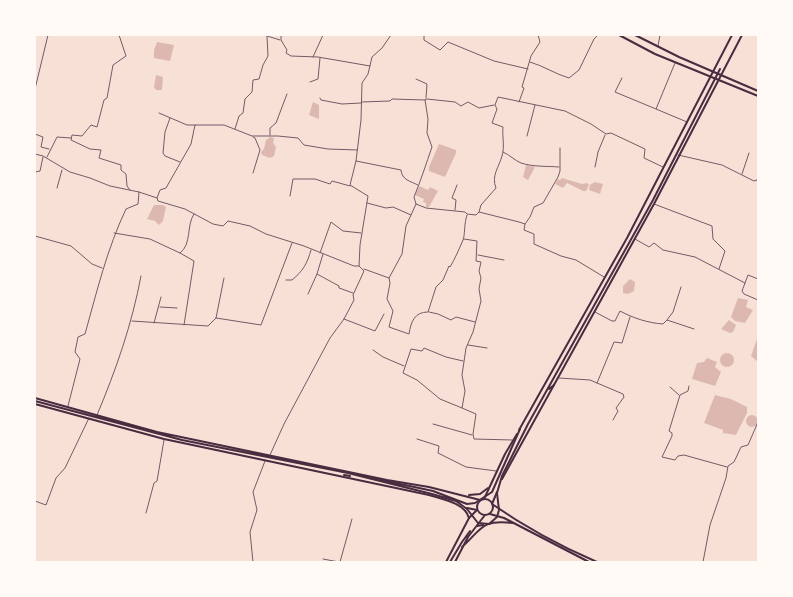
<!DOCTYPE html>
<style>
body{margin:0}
#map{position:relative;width:793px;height:597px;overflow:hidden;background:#f7e1d7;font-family:"Alegreya Sans",sans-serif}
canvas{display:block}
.frame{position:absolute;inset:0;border:36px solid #fffaf5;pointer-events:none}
</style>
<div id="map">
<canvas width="793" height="597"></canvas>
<div class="frame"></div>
</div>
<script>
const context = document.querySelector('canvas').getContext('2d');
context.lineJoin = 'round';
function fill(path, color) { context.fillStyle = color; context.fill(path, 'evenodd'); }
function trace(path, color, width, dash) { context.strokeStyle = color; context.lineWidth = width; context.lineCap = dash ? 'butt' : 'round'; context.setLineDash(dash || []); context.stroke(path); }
fill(new Path2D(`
 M 157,42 L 174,45 L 170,61 L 154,58 L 154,50 Z
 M 156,75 L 163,77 L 162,90 L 156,90 L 154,87 Z
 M 313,102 L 319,105 L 319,119 L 309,115 Z
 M 270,137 L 274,138 L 273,143 L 276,147 L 274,156 L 270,158 L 262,155 L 261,152 L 264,149 L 266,140 Z
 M 439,144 L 456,150 L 456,153 L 445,177 L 429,171 L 429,167 Z
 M 526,165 L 535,167 L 528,180 L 523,177 Z
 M 562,178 L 582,184 L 587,183 L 589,185 L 586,191 L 583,191 L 567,183 L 563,188 L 555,184 L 558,179 L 560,180 Z
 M 595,182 L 603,184 L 600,194 L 589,190 L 590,185 Z
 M 419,186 L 428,190 L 430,187 L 438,191 L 429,207 L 426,207 L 426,203 L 423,202 L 424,199 L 415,195 Z
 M 154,205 L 163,205 L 166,207 L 163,221 L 159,225 L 155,221 L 147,219 Z
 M 630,279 L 635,282 L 634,291 L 628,294 L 623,293 L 623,286 Z
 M 738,298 L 748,300 L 746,307 L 753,310 L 745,323 L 735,321 L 731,317 Z
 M 729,320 L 736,325 L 733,332 L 730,333 L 721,329 Z
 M 758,336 L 758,362 L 751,356 Z
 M720 360a7 7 0 1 1 14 0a7 7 0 1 1-14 0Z
 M 707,358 L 717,362 L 715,367 L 721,372 L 715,386 L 692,379 L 697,363 L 704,362 Z
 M 715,395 L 731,399 L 747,407 L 747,413 L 736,435 L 723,433 L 723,430 L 704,423 Z
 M746 421a6 6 0 1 1 12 0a6 6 0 1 1-12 0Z`), '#dcb8b0');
trace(new Path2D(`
 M 119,35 L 126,56 L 113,65 L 107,98 L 104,100 L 97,127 L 91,125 L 82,136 L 72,135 L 71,140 L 90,149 L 101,150 L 99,158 L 121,165 L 121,170 L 126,174 L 127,186 L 130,190
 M 264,35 L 280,40
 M 281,35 L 281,40 L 287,50 L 286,53 L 291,56 L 318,57 L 370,66
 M 391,35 L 382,48 L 372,57 L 368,74 L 362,83 L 361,120 L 356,161 L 401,170 C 402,180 410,181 418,185
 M 424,35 L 424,40 L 440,50 L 448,42 L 494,61 L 528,69
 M 658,46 L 660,35
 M 313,57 L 323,35
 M 530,62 C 544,66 555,74 569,78 L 579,70 L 594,39 L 598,35
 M 675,63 L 656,109 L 687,122
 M 622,78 L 615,92 L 656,109
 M 416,79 L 427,84 L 426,98
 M 310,82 L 318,79 L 320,58
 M 35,89 L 48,35
 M 320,98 L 321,100 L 342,104 L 361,103
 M 425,100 L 428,119 L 427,133 L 432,147 C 426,164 421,180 414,197 L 416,204 L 426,208 L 465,212 L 467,214 L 476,215 L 479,212 L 519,222 L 525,224 L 524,230 L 534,234 L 534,244 L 561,256 L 576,260 L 604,277
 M 362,102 L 390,101 L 392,99 L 425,100 L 427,99 L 455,102 L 461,106 L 468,102 L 479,108 L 494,105
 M 519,102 L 524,88 L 522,87 L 531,56 L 540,42 L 538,35
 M 159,113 L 187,125 L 195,125
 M 170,118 L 165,132 L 163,153 L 165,156 L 180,162
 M 235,129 L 239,116 L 243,113 L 245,99 L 252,92 L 253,80 L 259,79 L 263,65 L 268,56 L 267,36
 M 35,134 L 43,137 L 41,147 L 49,149
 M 270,135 L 270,128 L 276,123 L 287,94
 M 527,136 L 535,105
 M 503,152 C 510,155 514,160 521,163 C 533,167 547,166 559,167
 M 35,154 L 43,156 L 70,172 L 90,178 L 110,186 L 139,192 L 157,198 L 160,190 L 166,188 L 191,144 L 195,125 L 224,125 L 252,136 L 278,136 L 298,138 L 304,145 L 328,149 L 357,150
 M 678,155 L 722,165 L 754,181 L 757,180 L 758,177
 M 47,157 L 57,137 L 71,138
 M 595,167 L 598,152 L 605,135
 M 35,172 L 40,171 L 43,157
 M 253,173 L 260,150 L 255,138 L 253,137
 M 742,174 L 749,153
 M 57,188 L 62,170
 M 290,196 L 293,179 L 315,179 L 330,184 L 332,181 L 350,186
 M 157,198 L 158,201 L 185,209 L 213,224 L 223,226 L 228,221 L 250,226 L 266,234 L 304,246 L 354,266 L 359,266
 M 367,203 L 386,208 L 393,207 L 411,215 L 416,204
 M 654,204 L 712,226 L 713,239 L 725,251 L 719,269
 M 455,210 L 456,200 L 452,198 L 457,185
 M 479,212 L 481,205 L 496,188 C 491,176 499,167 502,156 C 505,146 502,137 503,127 L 492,123 L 497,109 L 495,105 L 498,97 L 565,111 L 591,124 L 606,134 L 611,133 L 645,149 L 644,158 L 663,167
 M 411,215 L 406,226 L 402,254 L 389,278 L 390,283 L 387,299 L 393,311 L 389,327 L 409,334 C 411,321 415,312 428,312 L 436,287 L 443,280 L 449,266 L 450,267 C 455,259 459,249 463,240 C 465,236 464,223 467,215
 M 525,224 L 530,217 L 534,207 L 543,203 L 558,177 L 560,171 L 560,148
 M 114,233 L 150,239 L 180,253 C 192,244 186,226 194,214
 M 35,236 L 71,246 L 92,264 L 102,268
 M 464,239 L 477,241 L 476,261 L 481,262 L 479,271 L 481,278 L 479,289 L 481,301 L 473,332 L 466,348 L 462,375 L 465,391 L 462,408 L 476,414 L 473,434 L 474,439 L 512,440
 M 635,239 L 649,247 L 654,243 L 663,250 L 695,257 L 745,283 L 742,291 L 744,294 L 758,300
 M 180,253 L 194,261 L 184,325
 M 320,253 L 331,222 L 343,231 L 361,233
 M 478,255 L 504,260
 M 364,269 L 389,278
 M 317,274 L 323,254
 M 286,280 L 292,280 C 303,271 307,264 311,250
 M 745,283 L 748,275 L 758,279
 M 308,294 L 317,274 L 339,286 L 339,288 L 353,293
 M 160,307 L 177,308
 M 429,312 L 438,314 L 451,320 L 456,317 L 475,322
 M 595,312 L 612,321 L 615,321 L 620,311 C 633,318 648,323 663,324 L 667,320 L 694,329
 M 216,318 L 261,325 L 292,243
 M 344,319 L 375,331 L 384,314
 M 667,320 L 673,312 L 681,287
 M 132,321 L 208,326 L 216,318 L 224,278
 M 154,323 L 161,297
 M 468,345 L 487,348
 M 373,350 L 383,357 L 404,366
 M 559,378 L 590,380 L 623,394 L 624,397 L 616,408 L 618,411 L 613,420
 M 597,383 L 614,342 L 622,343 L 630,317
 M 689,386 L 688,391 L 680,395 L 669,431 L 672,433 L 672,436 L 662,457 L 675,460 L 678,456 L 684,455 L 727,467
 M 670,387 L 679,395
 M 68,406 L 80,359 L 75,352 L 78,337 L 85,334 C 97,291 107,249 126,209 L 138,204 L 139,192
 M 462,408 L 440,399 L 417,380 L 403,373 L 411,349 L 422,351 L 424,348 L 446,357 L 463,361
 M 97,415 C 116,370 132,324 141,276
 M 433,424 L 472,435
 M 417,439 L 439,446 L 438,453 L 466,467 L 496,471
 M 270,455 L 284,424 L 330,338 L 344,319 L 354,300 L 353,295 L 364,271 L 359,266 L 360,245 L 368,196 L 350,185 L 356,161
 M 35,501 L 46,505 L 56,478 L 65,468 L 89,418
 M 146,513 L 154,483 L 157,481 L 164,440
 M 323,559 L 339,562
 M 253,562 L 250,532 L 257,510 L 253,492 L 265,461
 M 340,562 L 352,519
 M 703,562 L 710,525 L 726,478 L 728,466 L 734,462 L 741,447 L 748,445 L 758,422`), '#755966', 1);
trace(new Path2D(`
 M 35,398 L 157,432 L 387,480 L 429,487 L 480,500
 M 35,401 L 182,440 L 348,473
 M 35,404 L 164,439 L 429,495 C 442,499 465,503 469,518
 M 469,495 L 480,494 L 488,488
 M 467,508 L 477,510`), '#4a2c40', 2);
trace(new Path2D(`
 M 619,35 L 655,54 L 758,96
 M 635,35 L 679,57 L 758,91
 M 519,430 L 627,238 L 732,35
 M 502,479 L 654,204 L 742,35
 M 497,492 L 492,504 C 525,527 560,546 597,562
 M477 507a8 8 0 1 1 16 0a8 8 0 1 1-16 0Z
 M 484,499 L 505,454 L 517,434
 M 490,514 L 504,518 L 589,562
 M 477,526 L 483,525
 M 462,547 C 482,529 481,519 513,523
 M 446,562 L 469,518 L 477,510
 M 450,562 L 462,542 L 470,531
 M 455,562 L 468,537 L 485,515`), '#4a2c40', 2);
trace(new Path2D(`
 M 549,389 L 554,385
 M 348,473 L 432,494 L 456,501 L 467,509 L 478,523 L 489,524 L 497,517 L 499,510 L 497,493 L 502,476 L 528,424 L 653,200 L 720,69
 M 349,473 L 433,491 L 467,504 L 475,503 L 492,492 L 520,429
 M 344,475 L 350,476`), '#4a2c40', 2);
</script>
